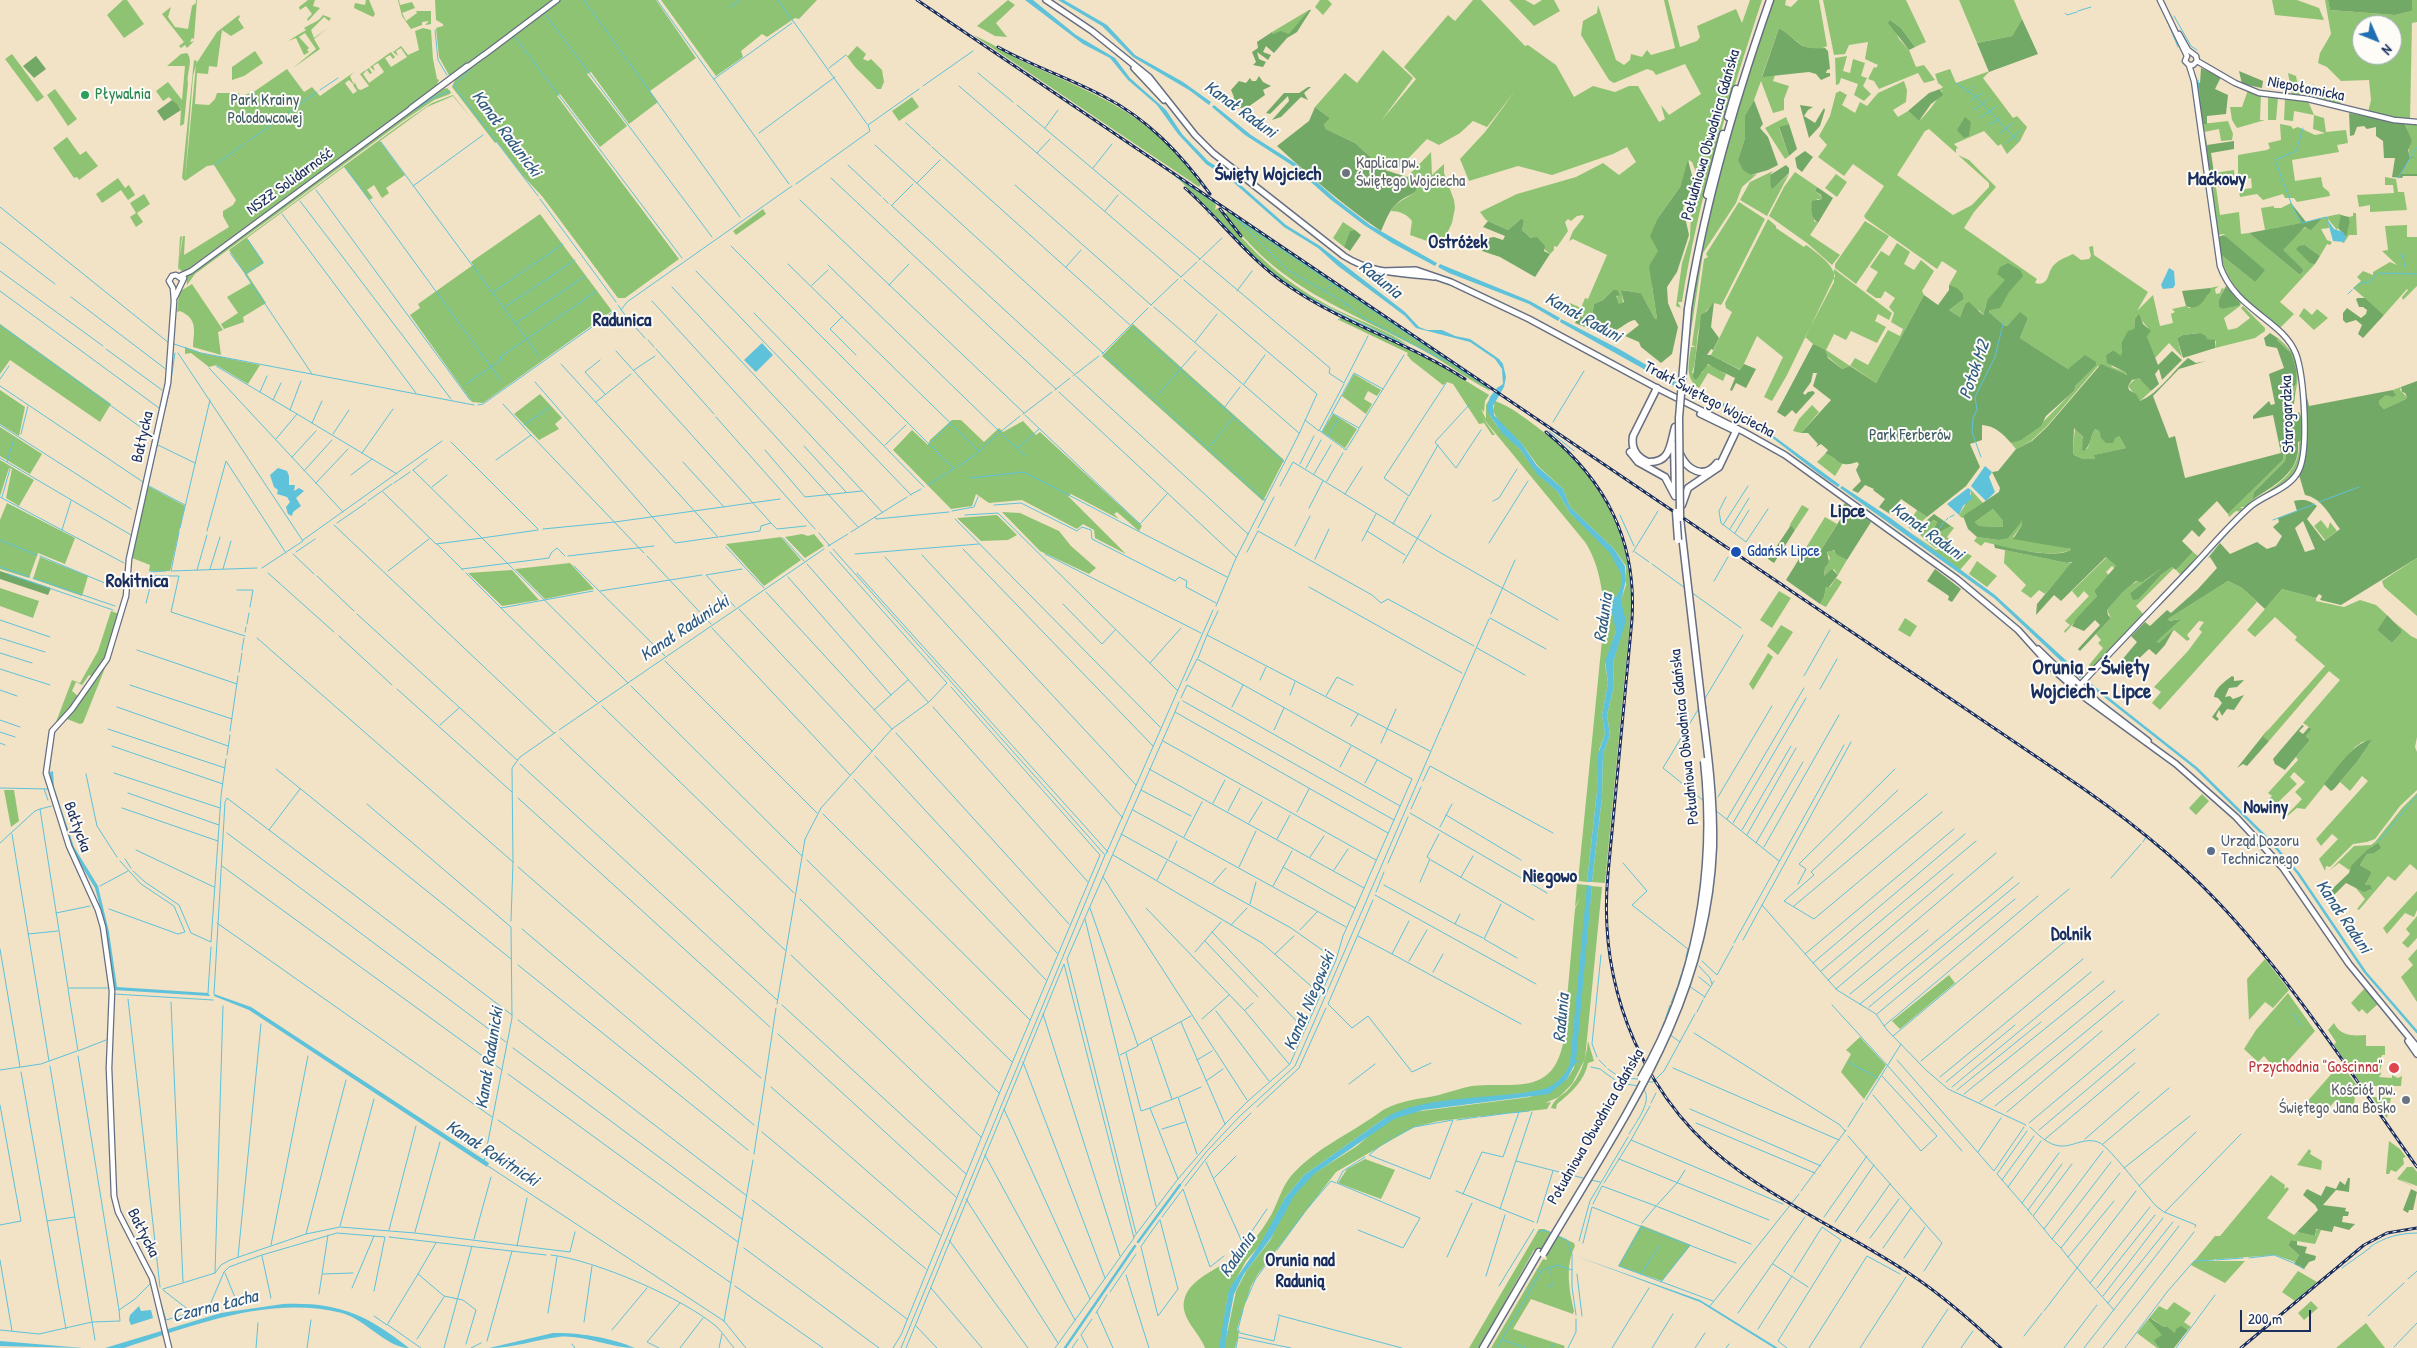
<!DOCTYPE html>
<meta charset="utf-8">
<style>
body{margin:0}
#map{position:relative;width:2417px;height:1348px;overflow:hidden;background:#f2e2c6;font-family:"Patrick Hand",sans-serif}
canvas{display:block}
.north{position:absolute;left:2352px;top:15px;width:50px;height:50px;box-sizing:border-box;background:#fdfcf7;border:1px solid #a3aaba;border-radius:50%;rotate:134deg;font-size:14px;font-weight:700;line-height:20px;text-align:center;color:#1b2f5e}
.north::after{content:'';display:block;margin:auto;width:18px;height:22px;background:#1f6fb2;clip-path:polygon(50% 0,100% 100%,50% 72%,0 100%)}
.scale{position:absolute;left:2240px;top:1310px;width:71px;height:22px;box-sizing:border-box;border:2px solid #1b2f5e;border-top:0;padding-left:6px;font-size:15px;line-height:18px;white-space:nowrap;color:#1b2f5e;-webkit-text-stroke:4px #fdfcf7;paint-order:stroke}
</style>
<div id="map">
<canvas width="2417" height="1348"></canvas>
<div class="north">N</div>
<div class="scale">200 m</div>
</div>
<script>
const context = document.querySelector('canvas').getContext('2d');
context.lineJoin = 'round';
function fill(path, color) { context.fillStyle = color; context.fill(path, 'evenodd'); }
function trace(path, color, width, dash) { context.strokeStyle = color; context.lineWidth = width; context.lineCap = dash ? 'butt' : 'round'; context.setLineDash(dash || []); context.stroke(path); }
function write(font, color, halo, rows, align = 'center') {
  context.font = font + ' "Patrick Hand",sans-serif'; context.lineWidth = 4; context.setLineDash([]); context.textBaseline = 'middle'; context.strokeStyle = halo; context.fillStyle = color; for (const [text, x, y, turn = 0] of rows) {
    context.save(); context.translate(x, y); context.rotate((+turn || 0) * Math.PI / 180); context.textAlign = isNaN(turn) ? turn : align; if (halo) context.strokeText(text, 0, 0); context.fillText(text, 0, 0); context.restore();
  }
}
fill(new Path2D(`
 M 123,0 L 127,0 L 144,24 L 124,38 L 107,15 Z
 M 191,0 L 197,0 L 194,39 L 192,38 L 190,42 L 194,41 L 187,48 L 185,45 L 181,48 L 179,46 L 184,42 L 162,14 L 171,7 L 168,17 L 175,27 L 188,29 L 192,6 L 196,3 L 196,0 Z
 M 308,0 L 315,0 L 313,6 L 320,8 L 308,21 L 307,19 L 312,14 L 306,6 L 300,10 L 299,7 Z
 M 366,0 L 369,0 L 375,14 L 373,17 L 354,8 L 355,3 L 365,5 Z
 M 398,0 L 399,0 L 400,5 L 412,2 L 415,8 L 402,13 L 406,21 L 417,13 L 416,11 L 431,11 L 431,24 L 425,25 L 429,21 L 422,22 L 422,25 L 411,29 L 402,16 Z
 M 435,0 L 552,0 L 549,3 L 555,0 L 452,76 L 449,75 L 439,57 L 436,28 L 443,26 L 443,24 L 436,20 Z
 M 559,0 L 656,0 L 696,58 L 650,91 L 658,102 L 629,124 L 591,72 L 587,74 L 627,126 L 600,147 L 560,94 L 557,96 L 679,259 L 625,298 L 618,298 L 542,196 L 523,176 L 497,142 L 495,143 L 452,87 L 455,80 Z
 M 661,0 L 817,0 L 799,19 L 795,18 L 767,37 L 762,34 L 741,51 L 743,57 L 716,76 Z
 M 1008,0 L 1015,5 L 996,23 L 1007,37 L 995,36 L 977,26 Z
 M 1320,0 L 1328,0 L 1332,4 L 1323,15 L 1315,7 Z
 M 1473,0 L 1481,0 L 1525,46 L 1528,45 L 1556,65 L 1574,97 L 1593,86 L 1615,92 L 1629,86 L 1638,86 L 1659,122 L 1665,119 L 1661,105 L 1669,115 L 1701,94 L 1685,64 L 1656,75 L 1653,71 L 1647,69 L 1614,83 L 1609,80 L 1581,35 L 1583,21 L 1597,13 L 1598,5 L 1616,60 L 1624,65 L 1630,60 L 1631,54 L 1642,57 L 1647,50 L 1651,55 L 1675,48 L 1664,0 L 1668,0 L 1680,47 L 1697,41 L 1700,37 L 1697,26 L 1736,9 L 1742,23 L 1750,0 L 1762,0 C 1730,98 1698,199 1682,302 L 1678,302 L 1681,308 L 1676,306 L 1682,263 L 1690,238 L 1691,211 L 1699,180 L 1692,162 L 1689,160 L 1680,187 L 1658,218 L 1658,251 L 1652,286 L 1657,319 L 1655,319 L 1641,293 L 1622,290 L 1623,304 L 1619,304 L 1616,296 L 1618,297 L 1613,290 L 1603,300 L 1594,304 L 1592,317 L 1588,319 L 1567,310 L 1570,303 L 1581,308 L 1585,298 L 1588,299 L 1607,255 L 1573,239 L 1569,241 L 1573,231 L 1584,217 L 1583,215 L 1577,216 L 1571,221 L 1568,219 L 1565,222 L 1568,231 L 1557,247 L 1554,246 L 1554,250 L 1550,254 L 1522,230 L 1524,221 L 1522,218 L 1508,230 L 1486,220 L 1480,212 L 1517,194 L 1576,177 L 1603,163 L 1619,175 L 1636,162 L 1627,147 L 1613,154 L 1552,175 L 1518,166 L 1469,181 L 1460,159 L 1485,132 L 1515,91 L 1487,127 L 1473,121 L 1460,133 L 1439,145 L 1427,139 L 1399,168 L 1385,170 L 1355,143 L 1326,129 L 1324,125 L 1330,118 L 1315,107 L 1345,73 L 1357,83 L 1383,50 L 1413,78 L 1381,121 L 1416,79 L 1404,67 L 1448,15 L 1455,21 Z
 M 1509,0 L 1525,0 L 1534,5 L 1542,0 L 1554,0 L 1560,11 L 1534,26 Z
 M 1772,0 L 1786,0 L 1785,5 L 1791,7 L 1798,0 L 1819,0 L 1827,46 C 1807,57 1795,37 1779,28 L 1762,76 L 1775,75 L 1773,81 L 1789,86 L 1784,99 L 1784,110 L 1773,113 L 1761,81 L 1754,100 L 1745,115 L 1745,138 L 1738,160 L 1751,175 L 1757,174 L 1742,187 L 1736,203 L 1703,253 L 1685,370 C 1688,340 1690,309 1695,279 C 1712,184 1742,92 1772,0 Z
 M 1823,0 L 1906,0 L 1926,42 L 1915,47 L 1901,28 L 1890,20 L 1899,39 L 1909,50 L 1916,67 L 1924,65 L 1935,80 L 1924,83 L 1918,73 L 1879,89 L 1874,81 L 1868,79 L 1874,67 L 1876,68 L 1878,65 L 1865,59 L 1868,42 L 1849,45 L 1845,54 L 1834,55 Z
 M 1959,0 L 2014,0 L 2022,19 L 2012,36 L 1977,43 Z
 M 2272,0 L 2297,0 L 2319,8 L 2324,20 L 2275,15 Z
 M 2325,0 L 2328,0 L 2330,10 L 2395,15 L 2412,11 L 2412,0 L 2417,0 L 2417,22 L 2412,23 L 2410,121 L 2368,112 L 2371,100 L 2369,80 L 2341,81 L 2327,67 L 2318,63 L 2320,53 L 2331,34 ZM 2362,25 L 2392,25 L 2392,55 L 2362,55 Z
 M 1309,10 L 1293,32 L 1289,34 L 1273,34 L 1272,32 Z
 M 239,15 L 240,17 L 238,19 L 244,28 L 231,36 L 222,30 L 217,67 L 209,66 L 208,74 L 197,73 L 195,104 L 209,105 L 215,99 L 217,93 L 239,93 L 240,97 L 255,91 L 287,69 L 304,92 L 312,87 L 320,96 L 354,72 L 350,76 L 353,83 L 355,82 L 353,84 L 349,80 L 345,83 L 353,94 L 357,91 L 353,85 L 355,83 L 358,89 L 361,90 L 369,86 L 360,74 L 369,68 L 372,73 L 370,74 L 367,70 L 363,74 L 369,83 L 384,72 L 378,63 L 373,66 L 375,71 L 370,67 L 391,52 L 395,57 L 393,59 L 390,55 L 385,58 L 391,67 L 407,57 L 401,48 L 396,51 L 398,56 L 393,52 L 401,46 L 408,55 L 419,50 L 415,31 L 423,28 L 431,30 L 433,59 L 437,79 L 439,80 L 437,84 L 441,83 L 184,273 L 410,106 L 184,272 L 180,270 L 179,268 L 178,270 L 180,237 L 182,236 L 179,260 L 183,236 L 185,236 L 184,255 L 229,227 L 223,216 L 223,211 L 233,205 L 236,200 L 214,165 L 207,166 L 185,181 L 196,64 L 217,32 Z
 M 323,15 L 331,18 L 329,21 L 324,17 L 311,30 L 314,38 L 328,28 L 314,39 L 320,49 L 293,68 L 316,49 L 305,33 L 299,37 L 309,48 L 307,50 L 309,52 L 304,55 L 296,38 L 288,41 L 306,30 L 304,28 C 311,23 316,24 323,15 Z
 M 973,35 C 991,42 1008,55 1026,63 C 1103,98 1149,113 1201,184 L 1199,187 Z
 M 857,46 L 866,54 L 863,59 L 868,61 L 871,59 L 882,70 L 884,82 L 881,89 L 877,89 L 855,67 L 846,55 L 848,56 Z
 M 255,51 L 263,63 L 244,76 L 232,80 L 232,67 Z
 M 187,53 C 194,61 186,73 188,83 L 184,124 L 180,126 L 181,109 L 169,97 L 163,101 L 156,91 L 168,82 L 182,100 L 185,66 L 167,66 L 181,54 Z
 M 12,54 L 44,97 L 37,102 L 5,59 Z
 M 1847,56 L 1843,71 L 1850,73 L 1853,59 L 1865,63 L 1861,76 L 1867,78 L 1863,86 L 1871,94 L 1864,101 L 1854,95 L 1858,84 L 1841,78 L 1839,84 L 1836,85 L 1835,58 Z
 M 194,60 L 197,61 L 193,76 L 185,181 L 182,178 L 183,168 Z
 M 1950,69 L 1956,83 L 1990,71 L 1983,78 L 2013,118 L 2017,116 L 2027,127 L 2020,141 L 2007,154 L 2001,144 L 1998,146 L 1984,131 L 1954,144 L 1958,148 L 1956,149 L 1956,153 L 1929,129 L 1925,131 L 1897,175 L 1953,215 L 1972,205 L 1989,187 L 1989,183 L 1958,155 L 1969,160 L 1996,187 L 1974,212 L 1964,228 L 2037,279 L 2035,283 C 2051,287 2046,271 2055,264 C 2060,259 2067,257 2073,254 L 2081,260 L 2089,259 L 2091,256 L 2089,247 L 2093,246 L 2094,255 L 2148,292 L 2137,311 L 2153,295 L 2160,326 L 2173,323 L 2171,314 L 2175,312 L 2172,309 L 2186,306 L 2189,308 C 2199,303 2209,299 2210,288 L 2219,286 L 2215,289 L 2216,294 L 2220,293 L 2222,288 L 2224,289 L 2219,299 L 2219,307 L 2222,309 L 2231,305 L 2239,305 L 2226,286 L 2241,303 L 2240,306 L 2224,318 L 2228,330 L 2237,328 L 2250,318 L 2241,308 L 2243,306 L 2265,328 L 2265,331 L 2255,338 L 2215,348 L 2216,341 L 2207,339 L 2199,333 L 2183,335 L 2177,338 L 2182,357 L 2169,343 L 2155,358 L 2147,336 L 2148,328 L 2142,321 L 2135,319 L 2134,329 L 2121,350 L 2121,357 L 2119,357 L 2113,350 L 2106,355 L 2112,367 L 2125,372 L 2126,375 L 2105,366 L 2098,366 L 2047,426 L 2031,441 L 2016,449 L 2011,443 C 2035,435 2055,408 2074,391 L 2076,385 L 2096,362 L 2068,369 L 2020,338 L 2028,318 L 2020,313 L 2007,326 L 2005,326 L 1989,312 L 1990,310 L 1986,305 L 1983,315 L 1980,311 L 1965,304 L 1960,317 L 1949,310 L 1964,299 L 1963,294 L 1949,285 L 1957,271 L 1942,261 L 1937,269 L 1866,219 L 1864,216 L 1884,186 L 1853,164 L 1844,176 L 1818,157 L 1827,145 L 1819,136 L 1830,116 L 1836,93 L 1840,91 L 1847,95 L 1842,105 L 1855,113 L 1860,102 L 1867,106 L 1878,93 L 1904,81 L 1907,90 L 1906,102 L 1893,110 L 1898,117 L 1908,111 L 1919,121 C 1925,116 1940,97 1942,91 L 1940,89 L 1943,87 L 1938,83 L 1935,74 Z
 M 2288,73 L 2296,76 L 2300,95 L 2292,95 Z
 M 2312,83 L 2325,93 L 2337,97 L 2341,101 L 2340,105 L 2309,96 L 2307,88 L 2317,88 Z
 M 447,88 L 451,92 L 450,94 L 434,100 L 403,121 L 195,274 L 187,285 L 186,277 L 196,268 L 443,89 Z
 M 55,89 L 77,119 L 68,126 L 47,95 Z
 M 2248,90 L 2261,94 L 2260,120 L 2265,120 L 2237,128 L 2232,120 L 2230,107 L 2242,107 Z
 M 453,95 L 472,119 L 453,96 L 427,107 L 380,141 L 405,175 L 386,188 L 389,193 L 382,198 L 374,185 L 367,190 L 373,198 L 369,200 L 344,167 L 247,238 L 264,263 L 247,274 L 266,303 L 243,317 L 244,322 L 224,329 L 221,324 L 238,313 L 227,297 L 251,283 L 229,250 L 404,122 L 432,103 Z
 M 912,97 L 919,107 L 899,121 L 892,111 Z
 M 2268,97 L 2278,98 L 2276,120 L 2268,120 Z
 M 2285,99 L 2308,101 L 2314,115 L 2324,118 L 2326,132 L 2346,130 L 2348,143 L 2337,145 L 2339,152 L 2292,160 L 2295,181 L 2321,177 L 2323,187 L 2329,192 L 2330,196 L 2297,202 L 2294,198 L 2285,198 L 2283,194 L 2263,200 L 2257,194 L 2240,197 L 2239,190 L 2252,188 L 2251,178 L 2238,180 L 2238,155 L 2267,150 L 2270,148 L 2268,143 L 2281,140 L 2280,124 L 2291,126 L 2293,129 L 2298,127 L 2315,135 L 2325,133 L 2313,129 L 2314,115 L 2294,111 L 2293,121 L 2284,120 Z
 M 1786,117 L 1789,124 L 1779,128 L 1789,156 L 1785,159 L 1765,128 Z
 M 2228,121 L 2233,134 L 2232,140 L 2221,141 L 2219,129 L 2204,132 L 2202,124 Z
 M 2405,124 L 2417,124 L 2417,174 L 2401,174 L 2411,158 C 2405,146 2413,139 2405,124 Z
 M 67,137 L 80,155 L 86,151 L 98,166 L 79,180 L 77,177 L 74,178 L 53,148 Z
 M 1431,152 L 1432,175 L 1444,164 L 1444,173 L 1454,200 L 1455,208 L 1452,223 L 1441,246 L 1410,235 L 1412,221 C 1407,214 1399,211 1391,211 C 1397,199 1412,198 1417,189 L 1407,177 Z
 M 2234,170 L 2235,184 L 2216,187 L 2220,215 L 2239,212 L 2241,234 L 2249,233 L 2300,275 L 2304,270 L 2282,250 C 2299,231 2315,217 2340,214 L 2343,216 L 2337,230 L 2328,219 L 2329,228 L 2321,229 L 2327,240 L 2332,242 L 2330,245 L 2327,244 L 2320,256 L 2305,245 L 2312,262 L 2315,264 L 2280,302 L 2294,314 L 2279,329 C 2253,307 2229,289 2220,254 L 2255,282 L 2224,234 L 2218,235 L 2209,171 L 2214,173 Z
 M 1773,171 L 1770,175 L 1774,188 L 1789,174 L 1767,216 L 1740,200 L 1750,182 Z
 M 1795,172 L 1817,187 L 1815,191 L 1821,196 L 1822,199 L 1817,199 L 1814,221 L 1818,223 L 1810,235 L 1840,255 L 1832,265 L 1807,243 L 1769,216 L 1784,187 Z
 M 1836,174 L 1847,182 L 1837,197 L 1825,188 Z
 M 1176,176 L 1213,201 L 1216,205 L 1215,210 L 1218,208 C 1251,253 1287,285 1337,310 C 1360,321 1389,331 1409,346 L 1312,299 L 1278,278 L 1246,250 Z
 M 2385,177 L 2396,179 L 2398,192 L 2404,192 L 2407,210 L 2370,212 L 2370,205 L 2359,207 L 2357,195 L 2394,193 L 2393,185 L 2385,185 Z
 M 118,178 L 125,188 L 129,185 L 135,195 L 128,200 L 121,190 L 102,203 L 96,194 Z
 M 144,194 L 150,204 L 137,213 L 143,222 L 136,227 L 130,217 L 136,213 L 130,203 Z
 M 1739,202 L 1765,219 L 1723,302 L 1721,305 L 1714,303 C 1711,307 1706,310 1704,314 C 1694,332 1699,354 1692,373 L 1702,373 L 1705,365 C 1715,364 1719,370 1726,374 L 1723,381 L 1708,373 L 1699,388 C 1684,378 1689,363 1691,347 L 1695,347 L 1692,345 L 1704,259 L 1708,257 L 1706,254 Z
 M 2291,203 L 2302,223 L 2265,230 L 2261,208 L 2274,206 L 2274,208 L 2281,208 Z
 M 763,209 L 766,214 L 736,235 L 733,231 Z
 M 1228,211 L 1489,388 L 1490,391 C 1465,378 1441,359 1415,346 C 1340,307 1277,286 1225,214 Z
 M 2353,213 L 2356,213 L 2357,235 L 2349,235 L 2344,243 L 2341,243 L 2344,242 L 2350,222 L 2349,217 L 2353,216 Z
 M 540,214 L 612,311 L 483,403 L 472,402 L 410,315 L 420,308 L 418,304 L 473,265 L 471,262 Z
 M 1768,219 L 1776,226 L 1776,228 L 1804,247 L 1806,245 C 1817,253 1832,263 1835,276 L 1787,375 L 1772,401 L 1764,397 L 1783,357 L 1757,336 L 1741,370 L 1711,355 L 1732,312 L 1726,308 L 1725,303 Z
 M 1865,221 L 1889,236 L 1856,284 L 1835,268 L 1835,264 Z
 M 1343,222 L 1355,230 L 1350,232 L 1344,247 L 1333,238 Z
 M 2407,225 L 2407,237 L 2417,237 L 2417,286 L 2403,300 L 2402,297 L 2408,290 L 2407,289 L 2384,315 L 2353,288 L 2361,281 L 2357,277 L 2363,271 L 2373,275 L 2373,272 L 2390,262 L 2397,265 L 2382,251 L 2388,250 L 2385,226 Z
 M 1897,243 L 1910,252 L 1904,264 L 1914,270 L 1921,260 L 1934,271 L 1922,291 L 1924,295 L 1876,383 L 1851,366 L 1842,369 L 1805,337 L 1834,282 L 1834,269 L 1892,313 L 1889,320 L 1878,314 L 1875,321 L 1886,327 L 1877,343 L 1851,331 L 1846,340 L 1834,334 L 1826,350 L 1850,366 L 1855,358 L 1868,365 L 1888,330 L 1900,336 L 1903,329 L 1891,322 L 1894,313 L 1889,307 L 1895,298 L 1885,291 L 1881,298 L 1876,298 L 1866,291 L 1878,272 L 1870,267 L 1881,251 L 1889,256 Z
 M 192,284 L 223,330 L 218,332 L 221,355 L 193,347 C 194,330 198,319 180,311 L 177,312 L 179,292 Z
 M 2304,308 L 2312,315 L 2317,309 L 2328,318 L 2314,330 L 2299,316 Z
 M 1341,316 L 1440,365 L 1489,395 L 1485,401 L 1484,412 L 1481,409 L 1486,419 L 1486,405 L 1491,397 L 1489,414 L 1497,426 L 1520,449 L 1537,473 L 1558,492 L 1570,513 L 1610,550 L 1622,575 L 1622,584 L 1613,613 L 1617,628 L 1605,664 L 1608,683 L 1602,715 L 1605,734 L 1599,750 L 1597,791 L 1587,882 L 1578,881 L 1605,610 C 1601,585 1599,564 1585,542 L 1482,417 L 1495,435 L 1492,435 L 1484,423 L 1479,424 L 1453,384 L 1447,382 L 1443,385 L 1411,360 L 1407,355 L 1408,353 L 1339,320 Z
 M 0,324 L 111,404 L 100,422 L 10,360 L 0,374 Z
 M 1133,324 L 1284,460 L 1263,501 L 1102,356 Z
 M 2279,339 C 2310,365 2294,382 2293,415 L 2294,392 L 2285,461 L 2254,492 L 2252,500 C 2275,488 2301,472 2299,442 L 2303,440 C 2301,449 2302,460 2298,468 C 2291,484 2260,498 2245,510 L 2245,507 L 2240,507 L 2245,510 L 2243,512 L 2236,511 L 2229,517 L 2228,514 L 2283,460 L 2290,394 L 2296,384 L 2296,369 L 2288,350 L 2277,340 Z
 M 185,347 L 201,353 L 260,365 L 248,384 L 216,365 L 209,367 L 191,353 L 185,354 Z
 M 1354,374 L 1381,390 L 1377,396 L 1368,391 L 1364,399 L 1372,404 L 1366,414 L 1342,396 Z
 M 2137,377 L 2143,381 L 2151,391 L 2140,401 L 2128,386 Z
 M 2401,387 L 2400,390 L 2407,397 L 2406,399 L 2384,409 L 2379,404 L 2379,401 L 2386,395 L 2395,393 L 2393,390 Z
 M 0,390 L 25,407 L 19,436 L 0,424 Z
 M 540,394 L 562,418 L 555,424 L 559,429 L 539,440 L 514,414 Z
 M 1495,401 C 1510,406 1525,418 1537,427 C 1597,471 1635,536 1631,611 L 1605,883 L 1592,882 L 1602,797 L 1603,754 L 1610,735 L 1607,715 L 1614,686 L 1613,663 L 1623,629 L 1617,612 L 1626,585 L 1626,566 L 1614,549 L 1570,507 L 1563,489 L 1538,466 L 1522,444 L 1499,422 L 1493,411 Z
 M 1812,405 L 1819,412 L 1801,433 L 1793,431 L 1799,419 Z
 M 1333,414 L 1357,429 L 1345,448 L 1322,432 Z
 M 952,420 L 961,420 L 984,442 L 999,428 L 1003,432 L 1023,421 L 1036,435 L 1040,432 L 1142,526 L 1139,531 L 1117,512 L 1114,514 L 1119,519 L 1071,494 L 1068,496 L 1126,554 L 1095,538 L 1094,530 L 1083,524 L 1077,529 L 1022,500 L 989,503 L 976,494 L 972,506 L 951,509 L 893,450 L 912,430 L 928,445 L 930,440 Z
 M 0,427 L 42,454 L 30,474 L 0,456 Z
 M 2075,428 L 2084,439 L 2082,449 L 2087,449 C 2091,442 2091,435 2095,429 L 2099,431 L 2101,437 L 2119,436 L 2126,448 L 2095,455 L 2095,459 L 2083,459 L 2074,455 L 2073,450 Z
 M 1825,454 L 1833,456 L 1834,459 L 1843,463 L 1835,476 L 1817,462 Z
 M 0,460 L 34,480 L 19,506 L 6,498 L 12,469 L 9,468 L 0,496 Z
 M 148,486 L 185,506 L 170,571 L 149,571 L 150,565 L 132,558 Z
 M 1971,490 L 1983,503 L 1962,518 L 1959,515 L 1971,495 Z
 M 7,503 L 75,538 L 65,564 L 38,553 L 29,578 L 0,569 L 0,520 Z
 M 1802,505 L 1809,509 L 1795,530 L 1791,525 L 1789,526 Z
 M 1993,509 L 2003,521 L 2003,527 L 1979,526 L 1975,522 Z
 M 1917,510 L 1927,517 L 1912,530 L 1907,526 Z
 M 1002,512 L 1020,513 L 1059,531 L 1071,546 L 1096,568 L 1089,574 L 1040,551 Z
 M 997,515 L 1017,535 L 1008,540 L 981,541 L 957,518 Z
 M 1825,517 L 1837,524 L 1819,553 L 1807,546 Z
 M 1934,520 L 1937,522 L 1934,528 L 1936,531 L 1951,526 L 1954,528 L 1947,537 L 1953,543 L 1935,548 L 1921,536 L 1927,528 L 1928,524 Z
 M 2321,520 L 2328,529 L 2330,522 L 2337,531 L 2325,540 L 2314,526 Z
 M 2022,521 L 2022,525 L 2013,537 L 2071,549 C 2057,560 2002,547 1985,542 L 1981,546 L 1974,541 L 1977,537 L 1998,540 Z
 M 1910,532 L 1936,550 L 1952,545 L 1972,556 L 1960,570 Z
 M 802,534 L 808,536 L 814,534 L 824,546 L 805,558 L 785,537 Z
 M 781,537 L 801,560 L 764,586 L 726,544 Z
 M 1831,549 L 1847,560 L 1838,575 L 1834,569 L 1824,577 L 1825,568 L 1830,558 L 1827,553 Z
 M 2005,550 L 2067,563 L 2072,563 L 2045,594 L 2039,590 L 2031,598 L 2021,591 L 2026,585 L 2004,563 Z
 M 2193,552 L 2198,556 L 2181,575 L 2176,570 Z
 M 40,557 L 88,576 L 82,596 L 33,579 Z
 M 2107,557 L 2117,567 L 2115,569 L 2112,566 L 2106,572 L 2109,575 L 2094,591 L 2097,596 L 2065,633 L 2064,631 L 2070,625 L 2065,621 L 2089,596 L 2084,591 L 2078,598 L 2072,591 Z
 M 2417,558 L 2417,616 L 2384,587 L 2382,581 Z
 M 1977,561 L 1997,576 L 1987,587 L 1969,574 Z
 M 570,563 L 594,589 L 545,599 L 515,569 Z
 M 2164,566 L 2130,593 L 2139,599 L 2161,575 L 2172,567 L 2174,568 L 2136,606 L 2144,615 L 2092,668 L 2089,665 L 2103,648 L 2098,643 L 2101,640 L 2096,634 L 2111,618 L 2107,610 C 2116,600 2124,589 2136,582 C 2145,576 2155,573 2164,566 Z
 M 512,570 L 539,600 L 502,606 L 468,573 Z
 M 1836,578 L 1842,582 L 1826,607 L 1820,604 L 1824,597 L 1826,587 L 1830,587 Z
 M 2228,581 L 2242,588 L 2257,602 L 2160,710 L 2152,703 L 2161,692 L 2154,687 L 2188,651 L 2202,632 L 2199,629 L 2204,622 L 2199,621 L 2187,635 L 2190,639 L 2187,641 L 2174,630 L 2159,644 L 2155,642 L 2180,619 L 2168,621 L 2168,619 Z
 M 0,588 L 39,601 L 33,618 L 0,606 Z
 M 2282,589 L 2316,598 L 2316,601 L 2344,607 L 2360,600 L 2376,605 L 2387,615 L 2377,630 L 2392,643 L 2401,633 L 2401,629 L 2393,621 L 2411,636 L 2417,639 L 2417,737 L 2415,747 L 2417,752 L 2417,790 L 2400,806 L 2375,839 L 2367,842 L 2353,844 L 2330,867 L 2326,866 L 2325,871 L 2319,859 L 2338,839 L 2332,834 L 2321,846 L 2316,839 L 2368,781 L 2362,776 L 2350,791 L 2340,782 L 2357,762 L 2372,740 L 2362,742 L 2355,747 L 2305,809 L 2297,808 L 2279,823 L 2302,799 L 2295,792 L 2305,782 L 2294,772 L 2290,777 L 2297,784 L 2271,809 L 2265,803 L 2272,796 L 2268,793 L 2298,760 L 2296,757 L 2310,740 L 2306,736 L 2312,729 L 2303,723 L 2340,680 L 2329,671 L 2269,741 L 2262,737 L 2325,666 L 2295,640 L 2297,637 L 2275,617 L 2255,637 L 2247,630 Z
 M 1779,591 L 1791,598 L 1772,628 L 1760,620 Z
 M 111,611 L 119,614 L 108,654 L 94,677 L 89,675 L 82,685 L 76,682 L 72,691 L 79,697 L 57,722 L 56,722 L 72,680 L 80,683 L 98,651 Z
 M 1905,618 L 1917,626 L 1910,637 L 1898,630 Z
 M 1781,625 L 1793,632 L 1778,655 L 1767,646 Z
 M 1768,653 L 1773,657 L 1753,690 L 1749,684 Z
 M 105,668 L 83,723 L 80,724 L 67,719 Z
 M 4,790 L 14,790 L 19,821 L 11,827 Z
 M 2417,793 L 2417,870 L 2410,864 L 2395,881 L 2388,876 L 2359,910 L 2357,909 L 2365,899 L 2355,887 L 2364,891 L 2371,890 L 2365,885 L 2372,872 L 2360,865 L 2367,854 L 2372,852 L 2373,846 L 2349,870 L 2339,863 L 2329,871 L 2354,846 L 2371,845 L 2375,842 L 2402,808 Z
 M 2202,794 L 2209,801 L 2196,815 L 2189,808 Z
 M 1577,884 L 1587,885 L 1588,889 L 1570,1070 L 1549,1090 L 1423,1105 L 1385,1118 L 1304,1175 L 1285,1198 L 1265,1239 L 1246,1261 L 1228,1294 L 1220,1348 L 1205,1348 C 1199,1331 1178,1317 1185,1297 C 1192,1276 1229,1264 1244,1250 C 1256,1239 1269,1221 1275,1207 C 1280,1196 1283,1186 1291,1176 C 1315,1148 1354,1132 1383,1110 C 1401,1100 1420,1099 1439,1095 C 1450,1092 1461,1088 1472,1086 C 1511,1081 1551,1098 1563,1044 L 1575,909 L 1580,897 L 1575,907 Z
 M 1592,886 L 1602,887 L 1585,1059 L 1572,1084 L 1559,1097 L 1545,1103 L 1551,1102 L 1547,1109 L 1439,1121 L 1414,1127 L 1336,1172 L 1258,1274 L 1251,1286 L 1237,1329 L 1239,1333 L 1235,1348 L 1224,1348 L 1236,1291 L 1247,1270 L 1271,1239 L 1287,1200 L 1304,1180 L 1357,1146 L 1385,1122 L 1413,1112 L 1530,1097 L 1567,1079 L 1574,1068 L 1577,1016 L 1580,1003 Z
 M 2417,891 L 2417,910 L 2414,917 L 2405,913 L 2387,934 L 2383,928 Z
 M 2417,916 L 2417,938 L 2408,948 L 2402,943 L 2410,934 L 2406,929 Z
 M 2417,949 L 2417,1002 L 2401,977 L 2413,965 L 2408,959 Z
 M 2265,959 L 2289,990 L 2273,1008 L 2265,1002 L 2249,1020 L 2247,979 Z
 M 1949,975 L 1955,983 L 1900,1029 L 1892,1021 Z
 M 2365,988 L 2378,1004 L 2367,1014 L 2362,1009 L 2359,1012 L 2351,1003 Z
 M 2288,993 L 2315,1031 L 2278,1072 L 2264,1056 L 2258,1062 L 2244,1049 L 2256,1030 Z
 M 2334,1023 C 2340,1036 2353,1036 2366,1035 L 2366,1046 L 2385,1046 L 2385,1055 L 2382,1055 L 2379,1063 L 2382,1063 L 2380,1071 L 2381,1074 L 2379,1077 L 2392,1078 L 2392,1075 L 2398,1078 L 2402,1076 L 2401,1086 L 2364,1086 L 2364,1083 L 2362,1085 L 2334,1045 L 2336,1042 L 2328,1030 Z
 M 1860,1037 L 1886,1065 L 1864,1099 L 1841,1072 L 1851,1054 L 1846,1050 Z
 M 1588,1041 L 1594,1061 L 1588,1063 C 1585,1080 1571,1093 1557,1104 L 1556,1109 L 1551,1108 C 1554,1099 1560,1097 1567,1091 C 1581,1076 1586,1060 1588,1041 Z
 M 2341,1063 L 2360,1090 L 2355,1093 L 2354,1109 L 2343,1108 L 2335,1101 L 2320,1118 L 2305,1104 Z
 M 2372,1097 L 2391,1098 L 2387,1118 Z
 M 2389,1141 L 2400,1149 L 2406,1157 L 2403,1158 L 2404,1164 L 2396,1172 L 2391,1170 L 2389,1174 L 2386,1174 Z
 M 2309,1149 L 2311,1151 L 2310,1154 L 2322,1161 L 2321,1170 L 2297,1165 Z
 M 1365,1159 L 1395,1170 L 1381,1199 L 1338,1183 L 1347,1169 Z
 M 2407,1167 L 2413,1167 L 2417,1172 L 2417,1186 L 2399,1179 L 2417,1188 L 2397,1179 Z
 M 2271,1175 L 2285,1185 L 2284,1189 L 2287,1187 L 2289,1189 L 2267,1218 L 2294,1235 L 2297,1232 L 2315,1236 L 2316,1234 L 2314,1231 L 2319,1229 L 2321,1230 L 2315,1244 L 2291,1240 L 2288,1245 L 2299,1255 L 2295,1262 L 2275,1255 L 2195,1261 L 2245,1261 L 2225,1283 L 2191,1265 L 2215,1236 L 2220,1236 Z
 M 1641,1225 L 1691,1245 L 1662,1281 L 1618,1266 Z
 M 1539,1229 L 1544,1229 L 1574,1243 L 1575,1246 C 1565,1265 1569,1290 1574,1311 L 1573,1314 L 1531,1299 L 1513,1329 L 1565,1346 L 1564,1348 L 1491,1348 L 1543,1259 L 1547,1260 L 1546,1256 L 1534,1250 L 1479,1348 L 1469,1348 Z
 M 2298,1271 L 2317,1282 L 2295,1301 L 2282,1292 Z
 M 2311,1301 L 2318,1308 L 2304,1320 L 2298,1313 Z
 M 2174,1302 L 2191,1313 L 2184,1322 L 2191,1327 L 2188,1330 L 2184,1328 L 2175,1333 L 2168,1327 L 2164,1327 L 2151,1318 L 2163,1335 L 2156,1342 L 2159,1348 L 2157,1348 L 2137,1333 L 2159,1306 L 2167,1310 Z
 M 2366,1323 L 2385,1348 L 2336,1348 Z`), '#8fc374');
fill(new Path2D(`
 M 2328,0 L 2412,0 L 2412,11 L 2395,15 L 2330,10 Z
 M 1309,10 L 1311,10 L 1297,32 L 1287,38 L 1274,53 L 1266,46 L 1263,52 L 1271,55 L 1268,60 L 1257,52 L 1259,59 L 1266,62 L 1263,67 L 1253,65 L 1256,62 L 1252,52 L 1258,48 L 1257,42 L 1272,32 L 1273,34 L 1281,31 L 1289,34 Z
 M 2022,19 L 2038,54 L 1989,72 L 1977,43 L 2012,36 Z
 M 1890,20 L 1901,28 L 1915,47 L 1909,50 L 1888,23 Z
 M 1779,28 C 1801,41 1796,50 1825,48 L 1828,51 L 1830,69 L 1827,70 L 1826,73 L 1830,73 L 1830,76 L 1821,80 L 1816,74 L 1809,72 L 1762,77 Z
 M 36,56 L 46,69 L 34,78 L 23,66 Z
 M 2201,68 L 2221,77 L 2215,89 L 2228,95 L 2226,114 L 2207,116 L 2207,124 L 2202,124 L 2197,82 L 2200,83 Z
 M 2239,71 L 2263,81 L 2262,88 L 2242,84 Z
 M 1259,76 L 1263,82 L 1271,86 L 1263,90 L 1265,95 L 1248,107 L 1234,109 L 1230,106 L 1234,97 L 1231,90 L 1239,81 L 1246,83 L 1250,78 L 1252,81 L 1256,81 Z
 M 1308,87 L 1311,87 L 1304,93 L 1308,100 L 1301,97 L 1281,117 L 1272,120 L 1289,101 L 1288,96 L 1270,114 L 1266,113 L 1284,93 L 1299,93 Z
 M 1940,89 L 1943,95 L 1931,104 L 1919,121 L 1908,111 L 1929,93 Z
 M 172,100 L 177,104 L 181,110 L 164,121 L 157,111 Z
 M 1754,100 L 1763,124 L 1760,128 L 1768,137 L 1778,165 L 1768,170 L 1751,175 L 1743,170 L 1738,160 L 1745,138 L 1745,115 Z
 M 1800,105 L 1813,107 L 1808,110 L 1804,116 L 1815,123 L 1824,108 L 1825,110 L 1820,126 L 1809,138 Z
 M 1315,107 L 1330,118 L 1324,125 L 1326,129 L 1355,143 L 1385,170 L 1407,177 L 1417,189 C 1414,195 1406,196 1401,200 C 1390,207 1386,220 1381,231 C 1344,206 1311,177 1277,146 L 1309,121 Z
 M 2349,113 L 2405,124 L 2412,141 L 2408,150 L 2410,157 L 2417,158 L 2411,158 L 2401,174 L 2417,174 L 2417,176 L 2403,176 L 2402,178 L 2392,177 L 2395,158 L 2384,158 L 2383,141 L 2376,136 L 2376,127 L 2367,129 L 2364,126 L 2357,127 L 2354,135 L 2350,136 Z
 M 1965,117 L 1971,122 L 1969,136 L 1964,138 L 1957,130 Z
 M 1789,124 L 1797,149 L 1789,156 L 1779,127 Z
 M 2205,131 L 2207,145 L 2234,141 L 2234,149 L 2211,153 L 2214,173 L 2209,171 Z
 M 1805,151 L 1813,157 L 1802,172 L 1797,168 L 1795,158 Z
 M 1688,160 L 1694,183 L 1683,208 L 1689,235 L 1677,272 L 1667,287 L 1668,303 L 1678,327 L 1672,354 L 1661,363 L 1641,347 L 1639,342 L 1625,336 L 1639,325 L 1635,320 C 1628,321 1624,326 1618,329 C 1603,338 1589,328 1575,323 L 1579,316 L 1588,319 L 1592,317 L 1594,304 L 1603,300 L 1613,290 L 1617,290 L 1620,295 L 1616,296 L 1619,304 L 1624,302 L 1621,290 L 1641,293 L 1655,319 L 1657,319 L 1649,266 L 1658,251 L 1650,236 L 1658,218 L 1680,187 Z
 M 1786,165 L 1789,168 L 1789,173 L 1774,188 L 1771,188 L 1770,175 Z
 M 1817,187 L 1833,198 L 1818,223 C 1811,218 1811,209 1812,201 L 1822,199 L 1821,195 L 1815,191 Z
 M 2291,203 L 2306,222 L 2322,218 L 2311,230 L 2305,227 L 2283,250 L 2304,270 L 2300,275 L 2249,233 L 2301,223 Z
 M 2341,215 L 2349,217 L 2350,222 L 2346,237 L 2338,228 Z
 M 1522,218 L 1524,221 L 1522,230 L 1531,238 L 1537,237 L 1545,246 L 1544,251 L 1550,254 L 1535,277 L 1500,257 L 1482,251 L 1480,245 L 1486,246 L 1489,238 L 1494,237 L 1503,240 L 1505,236 L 1483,227 L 1488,221 L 1508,230 Z
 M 1355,230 L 1361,235 L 1350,251 L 1344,247 L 1350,231 Z
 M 2224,235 L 2265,270 L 2255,282 L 2220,254 L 2218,237 Z
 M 2305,245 L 2320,256 L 2315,264 L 2310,263 L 2296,249 L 2299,246 Z
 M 2008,263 L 2020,270 L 2023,276 L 2009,292 L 2000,308 L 1990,310 L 1989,312 L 2005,326 L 2007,326 L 2020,312 L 2028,318 L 2020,338 L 2068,369 L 2085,355 L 2096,362 L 2096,365 L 2076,385 L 2074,391 L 2046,416 L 2041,426 L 2021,440 L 2011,443 C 2002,433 1995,426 1982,425 L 1982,440 L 1970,444 L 1980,467 L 1966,486 L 1927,517 L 1901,499 L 1890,514 L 1879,507 L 1885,499 L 1873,490 L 1874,489 L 1865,485 L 1858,493 L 1852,490 L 1861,481 L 1856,470 L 1859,464 L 1857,462 C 1853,463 1849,465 1844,464 C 1835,462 1834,455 1825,454 L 1828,450 L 1821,444 L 1816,447 L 1818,444 L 1808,433 L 1801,433 L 1831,400 L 1813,386 L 1817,373 L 1813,373 L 1811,382 L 1803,393 L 1805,395 L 1808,392 L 1813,391 L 1815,393 L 1796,414 L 1792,410 L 1785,417 L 1777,412 L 1813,344 L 1825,350 L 1828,358 L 1842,369 L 1850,366 L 1876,383 L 1924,295 L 1938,305 L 1949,290 L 1949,285 L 1957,288 L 1963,294 L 1964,299 L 1949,310 L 1960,317 L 1965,304 L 1969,302 L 1983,315 L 1988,299 L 2005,280 L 1997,274 L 2000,267 Z
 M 2226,286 L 2239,302 L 2240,305 L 2222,309 L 2219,307 L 2219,299 Z
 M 2210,288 L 2211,291 C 2204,298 2200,312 2186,306 L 2182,291 Z
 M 2358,298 L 2365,298 L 2384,315 L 2363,338 L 2358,334 L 2362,325 L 2356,320 L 2346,323 L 2343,320 L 2343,313 L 2347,308 L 2361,318 L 2366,314 L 2367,310 L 2363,307 L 2359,307 L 2356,299 Z
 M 1714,302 L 1711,327 L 1719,338 L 1713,350 L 1711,349 L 1707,355 L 1711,355 L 1740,370 L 1744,364 L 1756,369 L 1746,388 L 1736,383 L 1732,391 L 1730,390 L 1735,378 C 1725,373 1718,370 1708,364 L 1696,380 L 1693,377 L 1701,315 L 1707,311 Z
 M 2139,314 L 2143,324 L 2151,331 L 2147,336 L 2158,365 L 2172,351 L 2182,360 L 2162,380 L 2159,369 L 2155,374 L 2159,384 L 2151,391 L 2139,378 L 2132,380 L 2128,386 L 2129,390 L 2136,394 L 2140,401 C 2159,393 2172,372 2188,358 L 2196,363 L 2206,361 L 2179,369 L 2153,396 L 2169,438 L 2175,436 L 2185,478 L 2281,453 L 2273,415 L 2253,419 L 2253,416 L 2269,401 L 2271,405 L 2275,404 L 2269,374 L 2284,368 L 2277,348 L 2266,346 L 2264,338 L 2270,333 L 2279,339 L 2277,340 L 2291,353 L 2296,369 L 2296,384 L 2290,394 L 2283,460 L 2228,514 L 2217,501 L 2198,520 L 2206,529 L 2199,537 L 2192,530 L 2182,541 L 2193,552 L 2176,570 L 2172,567 L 2161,575 L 2139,599 L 2133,600 L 2130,593 L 2163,567 L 2142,582 L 2136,581 L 2123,592 L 2107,610 L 2108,615 L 2111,618 L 2080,651 L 2078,649 L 2100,625 L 2095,620 L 2084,631 L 2072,626 L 2076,619 L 2097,596 L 2094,591 L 2116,566 L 2106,557 L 2061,601 L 2054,595 L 2036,615 L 2037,604 L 2072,562 L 2067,563 L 1995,548 L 1994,544 C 2009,548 2060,560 2071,549 L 2013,539 L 2022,525 L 2022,521 L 2008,538 L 1998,540 L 1977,537 L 1968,529 L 1963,516 L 1999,492 L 2000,488 L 1992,472 L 1998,471 L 2016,449 L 2032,441 L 2047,427 L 2101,364 L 2127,375 L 2125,372 L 2107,363 L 2106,355 L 2113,350 L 2121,356 L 2122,342 L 2128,331 L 2134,329 L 2135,319 ZM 2074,428 L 2083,437 L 2082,450 L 2084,451 C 2092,444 2090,436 2095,429 L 2099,431 L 2101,438 L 2106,443 L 2113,443 L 2115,438 L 2119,436 L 2126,448 L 2094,455 L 2095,459 L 2083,459 L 2074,455 L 2073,451 ZM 1993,509 L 2003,521 L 2003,527 L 1979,526 L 1975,522 Z
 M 2200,333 L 2206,336 L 2207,339 L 2215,340 L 2215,348 L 2183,358 L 2177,338 L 2183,335 Z
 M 2417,381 L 2417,558 L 2341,605 L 2320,600 L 2322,596 L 2319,594 L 2316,598 L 2282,589 L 2265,609 L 2242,588 L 2228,581 L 2168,619 L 2169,621 L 2181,619 L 2156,642 L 2159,643 L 2174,629 L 2165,645 L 2156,655 L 2149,649 L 2130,667 L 2126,664 L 2120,670 L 2116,667 L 2137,642 L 2131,636 L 2145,622 L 2150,626 L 2167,610 L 2171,613 L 2198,589 L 2217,568 L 2210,557 L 2208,558 L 2220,543 L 2230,554 L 2257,542 L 2267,549 L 2276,546 L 2282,536 L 2273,527 L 2279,522 L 2278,518 L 2297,511 L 2294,501 C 2304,499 2309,500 2317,506 L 2307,519 L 2324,541 L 2340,529 C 2330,516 2322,498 2305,495 L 2299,475 C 2312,458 2305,407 2304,384 L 2309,406 L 2393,390 L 2396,395 L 2393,397 L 2386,395 L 2379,401 L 2379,404 L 2384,409 L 2406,399 L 2407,397 L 2405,393 L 2402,392 L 2401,387 ZM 2303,521 L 2315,549 L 2305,552 L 2295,528 Z
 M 2295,392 L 2293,417 L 2299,412 C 2304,421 2303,431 2303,440 L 2298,442 C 2301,473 2274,485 2252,500 L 2254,492 L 2285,461 L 2292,395 Z
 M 1845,503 L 1871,522 L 1847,560 L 1836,554 L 1834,550 L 1827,552 L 1829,562 L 1825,568 L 1824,576 L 1832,569 L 1838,575 L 1829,587 L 1826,587 L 1824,597 L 1820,604 L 1786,580 L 1807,546 L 1819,553 L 1843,515 L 1839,512 Z
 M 1934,514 L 1951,526 L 1939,532 L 1934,528 L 1937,522 L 1934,520 L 1928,524 L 1928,528 L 1921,536 L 1918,528 Z
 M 1791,525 L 1795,530 L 1774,563 L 1768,559 Z
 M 1935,569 L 1961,589 L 1952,602 L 1948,600 L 1949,596 L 1927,581 Z
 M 0,571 L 51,588 L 48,595 L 0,579 Z
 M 2387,615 L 2401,629 L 2401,633 L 2392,643 L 2377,630 Z
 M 2232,676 L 2234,677 L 2234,681 L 2244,680 L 2237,687 L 2229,688 L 2225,697 L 2230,696 L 2233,699 L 2244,695 L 2234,710 L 2227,709 L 2222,716 L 2219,710 L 2216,716 L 2219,719 L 2217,721 L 2212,717 L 2222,703 L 2218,698 L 2214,697 C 2215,688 2224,682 2232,676 Z
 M 2302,725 L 2304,726 L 2299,731 L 2303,734 L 2309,727 L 2312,729 L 2306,736 L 2310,740 L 2285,770 L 2275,764 L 2273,759 Z
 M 2269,728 L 2263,737 L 2269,741 L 2247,766 L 2243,764 L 2237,768 Z
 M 2372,740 L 2357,762 L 2334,789 L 2331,791 L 2324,784 C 2335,771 2355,740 2372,740 Z
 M 2378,843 L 2381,848 L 2374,853 L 2367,854 L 2360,865 L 2372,872 L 2365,885 L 2370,885 L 2372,889 L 2364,892 L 2346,883 L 2334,895 L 2330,891 L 2349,873 L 2351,866 L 2367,850 Z
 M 2348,1178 L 2350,1178 L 2349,1192 L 2336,1190 L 2323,1205 L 2346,1208 L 2345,1211 L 2349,1212 L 2348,1216 L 2343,1216 L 2342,1222 L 2355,1224 L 2349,1230 L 2334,1226 L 2332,1232 L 2316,1229 L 2315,1236 L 2297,1232 L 2318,1210 L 2315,1205 L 2303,1195 L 2307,1189 L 2321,1196 L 2326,1186 L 2336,1189 L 2340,1181 L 2345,1185 Z
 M 2411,1189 L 2417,1192 L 2413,1210 L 2409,1210 L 2408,1213 L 2403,1210 Z
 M 2291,1240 L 2297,1241 L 2297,1245 L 2307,1247 L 2305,1253 L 2316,1256 L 2315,1260 L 2309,1262 L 2304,1269 L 2294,1264 L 2299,1255 L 2288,1245 Z
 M 2150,1318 L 2164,1327 L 2168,1327 L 2175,1333 L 2176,1329 L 2181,1326 L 2188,1330 L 2174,1348 L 2159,1348 L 2154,1340 L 2162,1335 L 2149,1320 Z`), '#73a966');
fill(new Path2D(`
 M 1025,0 L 1033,0 L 1076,35 L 1115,58 L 1130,78 L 1166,110 L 1182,134 L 1208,161 L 1234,178 L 1232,181 L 1206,164 L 1178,134 L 1157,105 L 1128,80 L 1110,58 L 1083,44 Z
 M 1058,0 L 1064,0 L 1107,25 L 1135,55 L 1183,82 L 1211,102 L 1209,105 L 1189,90 L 1133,57 L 1102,26 Z
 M 1214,105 L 1251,135 L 1295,163 L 1336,199 L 1370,225 L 1437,263 L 1435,266 L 1392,243 L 1364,225 L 1330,199 L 1293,166 L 1245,135 L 1212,107 Z
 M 1235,180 L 1286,225 L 1320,246 L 1405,312 L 1419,327 L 1427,330 L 1442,330 L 1455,336 L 1470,339 L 1499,359 L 1503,364 L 1506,377 L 1504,387 L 1493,406 L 1494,415 L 1522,444 L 1537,466 L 1563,489 L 1570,507 L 1614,549 L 1625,566 L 1626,580 L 1621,601 L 1626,621 L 1613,663 L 1614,686 L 1607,715 L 1610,735 L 1603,754 L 1602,797 L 1592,882 L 1587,882 L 1597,791 L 1598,754 L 1605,734 L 1602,715 L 1608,683 L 1605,661 L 1616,631 L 1611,608 L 1614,597 L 1617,596 L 1621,586 L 1621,574 L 1610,553 L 1570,513 L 1558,492 L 1537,474 L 1520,449 L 1502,433 L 1489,414 L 1487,407 L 1490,397 L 1497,388 L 1503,384 L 1502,369 L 1495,359 L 1470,342 L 1416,328 L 1405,316 L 1338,266 L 1318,248 L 1284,227 L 1233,182 Z
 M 2327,219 L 2334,229 L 2343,232 L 2346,237 L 2344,242 L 2333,241 Z
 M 1440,264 L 1530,301 L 1560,318 L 1558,321 L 1529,304 L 1449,273 L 1438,267 Z
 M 2169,268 L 2174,271 L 2175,285 L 2173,288 L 2163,289 L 2161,285 Z
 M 1561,319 L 1619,349 L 1693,392 L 1703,395 L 1703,398 L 1690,395 L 1560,322 Z
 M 762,343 L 773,355 L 756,372 L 744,360 Z
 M 1706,396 L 1737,409 L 1840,485 L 1838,487 C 1794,458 1756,418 1705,399 Z
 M 1985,466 L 1992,472 L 1989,477 L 1995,492 L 1986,501 L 1971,486 Z
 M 278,468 L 287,471 L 289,476 L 289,485 L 295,485 L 294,491 L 299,488 L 304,491 L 296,498 L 301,506 L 293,512 L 292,516 L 288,514 L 286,507 L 290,502 L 287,497 L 277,494 L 278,490 L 274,487 L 270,475 Z
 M 1842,486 L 1889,517 L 1995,595 L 2083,676 L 2080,678 L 2077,676 L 1994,598 L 1840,488 Z
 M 1968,488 L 1971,490 L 1970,494 L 1973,498 L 1963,506 L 1959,515 L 1947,504 Z
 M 53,771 L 54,787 L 74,847 L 98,886 L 109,932 L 117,987 L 208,993 L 210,996 L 114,990 L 103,918 L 95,888 L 75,855 L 51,784 L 50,772 Z
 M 1587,885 L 1592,886 L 1576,1060 L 1582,1063 L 1576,1062 L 1567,1079 L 1549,1094 L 1423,1110 L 1394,1119 L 1314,1174 L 1294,1196 L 1271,1238 L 1244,1274 L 1234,1294 L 1227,1331 L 1230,1332 L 1227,1333 L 1225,1348 L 1219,1348 L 1228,1294 L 1231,1286 L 1262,1241 L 1285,1198 L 1304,1175 L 1385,1118 C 1425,1094 1497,1100 1544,1089 C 1555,1086 1567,1074 1570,1063 Z
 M 214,994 L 251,1007 L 489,1163 L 487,1167 L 249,1010 L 214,996 Z
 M 1576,1256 L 1700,1300 L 1778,1348 L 1774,1348 L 1700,1302 Z
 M 283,1304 C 338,1302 366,1314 409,1348 C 387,1348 365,1319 342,1313 C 269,1295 192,1326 124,1348 L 105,1348 L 221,1313 Z
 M 139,1306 L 141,1311 L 151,1310 L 153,1318 L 131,1325 L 129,1320 L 130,1315 Z
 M 553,1333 C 577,1332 613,1338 635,1348 C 610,1348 582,1334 558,1337 C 535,1340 513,1348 489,1348 Z
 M 0,1341 L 83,1348 L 0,1346 Z`), '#5dc2da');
trace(new Path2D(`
 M 584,0 L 740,217
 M 657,0 L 789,184
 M 778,0 L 867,124
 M 729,8 L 740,0
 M 2078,11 L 2091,7
 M 2065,13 L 2067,15 L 2077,12
 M 545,14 L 712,237
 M 2174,16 L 2191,46 L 2197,50
 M 2166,18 L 2178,47
 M 435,30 L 438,60 L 447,75
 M 514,36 L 682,258
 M 2208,64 L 2222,73
 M 829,68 L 846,55
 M 978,73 L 1013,102
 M 714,79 L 792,23
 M 2198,80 L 2200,101
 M 1956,83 L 1976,97 L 2017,140
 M 454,86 L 538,196
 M 454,86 L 469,71
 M 923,86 L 973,51
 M 959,86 L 1181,277
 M 320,90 L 338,78
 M 1967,93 L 1974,86
 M 1971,101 L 1982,93
 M 1017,105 L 1200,259
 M 1974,110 L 1989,99
 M 1980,118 L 1997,106
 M 906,123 L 930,145
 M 1989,125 L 2000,118
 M 1045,128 L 1058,110
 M 2303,128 L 2296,151 L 2275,160 L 2276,163 L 2293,208 L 2302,223 L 2326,217 L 2327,219
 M 759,133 L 835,77
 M 2000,133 L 2013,123
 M 247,142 L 317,92
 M 381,142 L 540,357
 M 2007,143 L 2021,130
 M 875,145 L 1103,353
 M 932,147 L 1130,325
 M 1037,153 L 1050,139
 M 215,165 L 244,144
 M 848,165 L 881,196
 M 346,168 L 502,382
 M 1093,168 L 1112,144
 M 1176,177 L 1212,201 L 1211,211
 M 831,178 L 1056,389
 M 2398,178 L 2417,147
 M 917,183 L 940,160
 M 796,184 L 870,131 L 868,125 L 919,89
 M 1015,185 L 1151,305
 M 413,186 L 483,135
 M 316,190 L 470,400
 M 883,198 L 888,203
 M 540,199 L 616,302
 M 800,200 L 1024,413
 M 300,201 L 451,399
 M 891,205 L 1074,374
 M 892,205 L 913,184
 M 0,207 L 169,343
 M 1105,211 L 1118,195
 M 282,214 L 416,393
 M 1208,214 L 1208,213
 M 1213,214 C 1232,233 1249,254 1270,271 C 1308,302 1356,321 1400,342
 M 1233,215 L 1288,270 L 1347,304
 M 1238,220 L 1488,388
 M 248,240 L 263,262 L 245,274 L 312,374
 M 0,242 L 55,284
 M 731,246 L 954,469
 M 230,253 L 245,273
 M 2402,254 L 2405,267
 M 1199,260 L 1222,238
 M 1203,261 L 1330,368 L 1329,373 L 1344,383 L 1368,336
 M 207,262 L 408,114 L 433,98 L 449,91
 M 788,264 L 979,451
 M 828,265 L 1000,432
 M 1066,267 L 1081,250
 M 0,271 L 103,346
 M 696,271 L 911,495
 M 2379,273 L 2417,274
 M 190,275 L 195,270
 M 1181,277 L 1197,262
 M 1184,280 L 1317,394 L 1299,434 L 1236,558 L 1216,606
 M 2359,284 L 2363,282 L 2369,283 L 2377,274
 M 812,285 L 828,270
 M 889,285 L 909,264
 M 672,287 L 883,513
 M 2354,289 L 2358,285
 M 0,291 L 159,408
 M 1237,291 L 1252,271
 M 1325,291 L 1332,284
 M 493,292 L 563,244
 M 2348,294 L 2352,290
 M 71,297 L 167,370
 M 652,301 L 858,527
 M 618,305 L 625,315
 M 1151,305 L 1178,279
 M 1346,306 L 1347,304 L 1364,318 L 1443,360
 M 505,307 L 575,260
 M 1154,307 L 1299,433
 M 621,310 L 627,302 L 792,186
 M 754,313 L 924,487
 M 842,317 L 830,329 L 856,355
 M 628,319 L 645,338
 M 1338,320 L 1339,319
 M 516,323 L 585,276
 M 0,325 L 154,437
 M 1133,327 L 1284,462
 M 648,340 L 654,347
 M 1195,342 L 1217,314
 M 174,344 L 201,353 L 474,405
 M 106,349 L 162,390
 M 656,349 L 714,414
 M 616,351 L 771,523
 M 178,353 L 303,541 L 262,568
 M 1102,354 L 1148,308
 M 1104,354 L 1265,500
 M 600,360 L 585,372 L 605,394
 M 216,366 L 297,414
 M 209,368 L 343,512
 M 634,370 L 655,356
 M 1073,376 L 1099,356
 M 1076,376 L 1248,534
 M 0,379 L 9,366
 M 535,382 L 675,543 L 718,537 L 561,364
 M 1244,384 L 1265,355
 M 465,385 L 501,360 L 500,357 L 597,291
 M 0,386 L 143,482
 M 1383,389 L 1354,373 L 1332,413 L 1359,428 L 1404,355
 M 1055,390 L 1070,378
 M 260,392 L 267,376
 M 1059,392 L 1236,557
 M 169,394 L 175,353
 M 1157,396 L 1196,351
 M 273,400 L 281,383
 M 596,402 L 631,374
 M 503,404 L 531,435
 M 478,405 L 483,404 L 616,310
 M 1469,405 L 1435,442 L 1456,468 L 1481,430
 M 1224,408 L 1240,387
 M 290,410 L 301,381
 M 1023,414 L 1052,392
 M 1025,415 L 1140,524 L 1167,494
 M 716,417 L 815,529
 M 1305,420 L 1319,431 L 1344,384
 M 1553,422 L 1584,371
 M 312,423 L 322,401
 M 0,425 L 131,509
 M 524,425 L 550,407
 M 161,426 L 168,397
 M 1320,431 L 1346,450 L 1359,429
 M 1549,431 L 1574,451
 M 1322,432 L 1332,413
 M 999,433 L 1020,416
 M 21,434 L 28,406
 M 333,434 L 349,410
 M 1002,434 L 1025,456
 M 1328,436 L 1338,419
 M 276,439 L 297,414 L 397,474
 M 451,442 L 538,529
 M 931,442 L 950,423
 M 158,445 L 195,463
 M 885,445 L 906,425
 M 1438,445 L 1409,496 L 1384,478 L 1446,383
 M 804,446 L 846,492
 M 1210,446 L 1233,418
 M 1018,448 L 1039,429
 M 765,450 L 805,497 L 862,491
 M 362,453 L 393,409
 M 292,457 L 316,431
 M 1981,457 L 1972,432 L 1973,418 L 1977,410 L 1975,397 L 1995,357 L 2004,320
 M 0,458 L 131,535
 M 496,460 L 531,435 L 644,553
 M 7,462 L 14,439
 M 683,462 L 724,507
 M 1300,464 L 1314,436
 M 958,466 L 975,455 L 997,435
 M 1306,468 L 1321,440
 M 413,470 L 482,538 L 538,530
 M 413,470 L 427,459
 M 304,471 L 332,440
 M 1314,474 L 1331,445
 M 351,475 L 372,459
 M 970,478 L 1024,472 L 1227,577
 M 1327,481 L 1343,453
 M 316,483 L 348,449
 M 394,483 L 410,472
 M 928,485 L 955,468
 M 149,486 L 185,505
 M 1280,486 L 1293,462 L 1441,553 L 1558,620
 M 432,487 L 447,475
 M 383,492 L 436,544 L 482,538 L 628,683
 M 1345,494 L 1362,467
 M 910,495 L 921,489
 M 0,497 L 124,563
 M 2,497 L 10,469
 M 1726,497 L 1719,511 L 1721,523 L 1746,542 L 1768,509
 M 368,501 L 392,484
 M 1493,501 L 1499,498 L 1517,469
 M 2319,502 L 2359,487
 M 994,505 L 1021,503 L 1077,531 L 1082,527 L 1091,530 L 1092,539 L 1175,581 L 1179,577 L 1187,581 L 1186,587 L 1216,603
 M 1309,508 L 1323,481
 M 952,511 L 974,507 L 978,497
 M 965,515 L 998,513 L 1177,690
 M 1620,515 L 1634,546
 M 875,517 L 876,519 L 949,512
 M 1950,517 L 1954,515
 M 955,519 L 1160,727
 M 1946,520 L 1948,518
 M 2273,520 L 2315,504
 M 337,523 L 366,503
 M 1393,524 L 1408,497
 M 334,525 L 554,733
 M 1723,525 L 1748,486
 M 180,528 L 210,400
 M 1258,528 L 1274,497
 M 1940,528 L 1945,521
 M 543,529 L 615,522 L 780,499
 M 1730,529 L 1749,498
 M 62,530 L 71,501
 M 207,531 L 226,461 L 286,553
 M 1367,531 L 1405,555
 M 179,532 L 171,571 L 257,568
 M 851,532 L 907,497
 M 819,533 L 830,546
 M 1735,533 L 1749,510
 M 719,537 L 760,531 L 761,526 L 771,523 L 777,529 L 806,526
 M 783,538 L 804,561
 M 0,540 L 37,555
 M 303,540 L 442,441
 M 1362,541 L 1376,514
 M 1489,543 L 1528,481
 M 437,544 L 463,570
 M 828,546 L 848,534
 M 1295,546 L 1310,516
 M 726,547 L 764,588
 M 833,549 L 1105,855 L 901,1348
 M 963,549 L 1153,746
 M 133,551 L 161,429
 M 296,552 L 315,539
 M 1247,552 L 1258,531 L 1372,595 L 1381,603 L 1388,599 L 1474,646
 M 1633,552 L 1658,511
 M 1635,552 L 1649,562
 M 293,554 L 314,574
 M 855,554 L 979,544
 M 1045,554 L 1201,633
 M 922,555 L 1136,785
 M 40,556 L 119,589
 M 568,556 L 654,546
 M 647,556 L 711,624
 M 885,557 L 1123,818
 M 1315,559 L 1329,529
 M 1403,563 L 1431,515
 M 807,564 L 928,702
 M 1652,564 L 1685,588
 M 574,566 L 665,656
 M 0,567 L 30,577
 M 210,569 L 220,537
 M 223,569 L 231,541
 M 462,569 L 549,558 L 551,553 L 557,548 L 565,556
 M 197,570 L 207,535
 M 388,571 L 429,539
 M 150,572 L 166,571
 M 2192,572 L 2242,518
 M 268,573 L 334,632
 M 466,573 L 501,608
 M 857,573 L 1108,852
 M 8,574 L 113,610
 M 317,576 L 354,611
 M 788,577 L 891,695
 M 33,578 L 115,606
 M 1714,581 L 1728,557
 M 2179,585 L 2190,574
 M 1309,587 L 1462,673
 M 237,590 L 253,590 L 250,607
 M 593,591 L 501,608 L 597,702
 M 600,591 L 702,575
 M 766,592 L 892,729
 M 1691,592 L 1741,628
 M 146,603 L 153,576 L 179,576 L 171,612 L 245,636
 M 1063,604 L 1102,644 L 1115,630
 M 735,607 L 706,575 L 742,569
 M 2157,608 L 2176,588
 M 739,609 L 872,751
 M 357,614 L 517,760
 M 1491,614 L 1515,560
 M 1490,618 L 1546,649
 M 0,620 L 50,637
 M 247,624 L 249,613
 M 712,628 L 850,775
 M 245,632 L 246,627
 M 1207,635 L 1218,611
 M 339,636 L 392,685
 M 0,638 L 45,652
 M 257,638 L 513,862
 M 1477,648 L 1525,675
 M 2118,648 L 2155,610
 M 137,650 L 237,684
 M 242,650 L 244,638
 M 0,653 L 32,663
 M 1198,658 L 1207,635 L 1430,751
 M 2108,658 L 2116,651
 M 665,661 L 817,813
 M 1150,663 L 1181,628
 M 0,669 L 50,685
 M 239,672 L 242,653
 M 2096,672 L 2107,660
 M 1804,676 L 1830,630
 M 1260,680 L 1266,667
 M 130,685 L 232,719
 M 631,686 L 802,856
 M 397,689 L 512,792
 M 1820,689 L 1837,659
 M 0,690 L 17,696
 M 1290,695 L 1295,682
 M 1326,696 L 1337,677 L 1353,685
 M 1181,698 L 1187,685 L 1400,806
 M 1704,700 L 1743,635
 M 1183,701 L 1394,820
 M 1179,702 L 1175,712 L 1388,833
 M 602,706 L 794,893
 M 117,707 L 228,746
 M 933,707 L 1088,882
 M 1232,707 L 1243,685
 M 1699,708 L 1663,768 L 1704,801
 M 874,710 L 908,680
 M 0,720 L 20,727
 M 440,725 L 459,708
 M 1351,726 L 1358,714
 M 1442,726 L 1489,619
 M 108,729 L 225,768
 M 559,730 L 824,549
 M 1274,730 L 1284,708
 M 230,731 L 238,676
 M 0,732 L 15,737
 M 896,733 L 1069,924
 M 560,738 L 785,950
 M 1163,741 L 1376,860
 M 0,743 L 5,745
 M 1381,743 L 1396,709
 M 112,746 L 223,784
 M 227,755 L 230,735
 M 875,756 L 1057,953
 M 520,764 L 777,1000
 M 1340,767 L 1351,746
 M 276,769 L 511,959
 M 1149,769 L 1364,888
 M 114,773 L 220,808
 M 86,774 L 97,826 L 117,857
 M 854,779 L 1046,980
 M 1423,781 L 1430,766 L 1553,833
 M 1365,783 L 1377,760
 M 0,788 L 48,789
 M 44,789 L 48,800
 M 300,789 L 269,830 L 512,1015
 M 1141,790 L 1191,816
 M 1898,790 L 1811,872 L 1814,875 L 1784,901 L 1814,919 L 1942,812
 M 128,793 L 219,825
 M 221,796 L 226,759
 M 1718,797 L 1772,706
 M 518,798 L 770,1027
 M 1213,803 L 1225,780
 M 367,804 L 511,927 L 512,1018 L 484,1162
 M 52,806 L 40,809 L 68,988 L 109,988
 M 122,808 L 218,841
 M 1411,809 L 1421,787
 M 1133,810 L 1346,927
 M 1715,810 L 1779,861
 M 1228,811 L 1240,788
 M 1297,812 L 1309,789
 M 1410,813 L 1547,893
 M 823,814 L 1030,1020
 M 1446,815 L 1521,860
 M 1727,819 L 1804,688
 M 1249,823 L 1262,802
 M 1733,823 L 1806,698
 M 1440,827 L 1452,804
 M 1742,830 L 1791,746
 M 227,833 L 506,1042
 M 12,834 L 49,1061
 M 1121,834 L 1291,928 L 1335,959
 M 1747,835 L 1796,748
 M 1184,837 L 1202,802
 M 1277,839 L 1290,815
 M 2143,842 L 2146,837
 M 2378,842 L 2417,796
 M 0,843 L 35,811 L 40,809
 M 1756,843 L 1803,762
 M 1764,847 L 1839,715
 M 136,850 L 214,887
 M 1106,854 L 1213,610
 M 1113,855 L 1262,943 L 1319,993
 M 1310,857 L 1324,836
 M 1169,858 L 1177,841
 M 125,859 L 131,868
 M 807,860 L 1012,1062
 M 1431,860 L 1534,920
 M 1388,863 L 1408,817
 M 1623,863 L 1647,891 L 1632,905 L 1688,949 L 1686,957
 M 222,866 L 502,1070
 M 518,867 L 761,1078
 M 1239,867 L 1256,831
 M 1283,867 L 1355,908
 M 1334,870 L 1348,849
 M 133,871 L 145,882 L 179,905 L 191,933 L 211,942 L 221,797
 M 1103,877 L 1247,1100
 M 1461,877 L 1473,856
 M 2111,878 L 2141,844
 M 1157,880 L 1167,861
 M 1420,882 L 1430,859 L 1427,857 L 1439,834
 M 1213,883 L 1226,868
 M 1798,884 L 1806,869 L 1799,864 L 1895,769
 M 1384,885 L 1455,924 L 1460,914
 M 100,886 L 128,871
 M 1273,886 L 1292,851
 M 1376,892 L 1384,872
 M 1375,895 L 1536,984
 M 800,899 L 999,1093
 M 1373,900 L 1328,1004 L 1352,1028 L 1368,1016 L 1412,1072 L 1431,1063
 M 1250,904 L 1256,882
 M 1501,904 L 1484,939 L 1517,958
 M 1762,905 L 1837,990 L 1876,1014 L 1887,1030 L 1926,1070 L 1948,1089 L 2026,1125
 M 1794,906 L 1927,794
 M 1090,908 L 1138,1046 L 1120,1055
 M 1146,908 L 1245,1011 L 1289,1064
 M 109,909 L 178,934 L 185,932 L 174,906 L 141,884 L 120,861
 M 56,913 L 90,906
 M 1085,919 L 1156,1206
 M 511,921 L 513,862 L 512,768 L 520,757 L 556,732
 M 1409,921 L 1392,954 L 1521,1024
 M 217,923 L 492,1117
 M 1455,924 L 1483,938
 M 1231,925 L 1247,908
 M 522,929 L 754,1125
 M 1300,930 L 1317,912
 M 1212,932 L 1304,1029
 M 28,934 L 58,931
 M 1358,936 L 1392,954
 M 1743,940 L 1851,742
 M 1205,941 L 1258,997
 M 1734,943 L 1844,745
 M 0,949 L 20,1067
 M 1195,952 L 1221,922
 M 1275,954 L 1294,936
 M 1805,954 L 1954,829
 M 791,955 L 981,1137
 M 1409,961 L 1427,930
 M 1702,961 L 1717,975 L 1733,946
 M 1813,963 L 1965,834
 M 518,965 L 748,1150
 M 1699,966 L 1710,978 L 1712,984
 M 1821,971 L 1976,841
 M 1433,972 L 1443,954
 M 1682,972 L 1686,960
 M 1699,977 L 1710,986
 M 1828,980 L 1953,874
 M 1678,985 L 1681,975
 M 1689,986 L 1705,997
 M 68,989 L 78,1051 L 106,1040
 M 1836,989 L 1996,853
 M 208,993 L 211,947
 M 214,994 L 225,802 L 227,798 L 269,830
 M 1850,994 L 1928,930
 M 1704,998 L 1714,981
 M 128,999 L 160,1287
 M 171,1002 L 183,1282
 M 1671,1003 L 1677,988
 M 777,1004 L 805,839 L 821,808 L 892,729 L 929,702 L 947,683 L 830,552
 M 1860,1004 L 2013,877
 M 782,1005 L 966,1174
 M 1832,1005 L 1888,1066 L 1962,1151
 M 1869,1007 L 2019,883
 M 1245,1010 L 1253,1003
 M 1216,1011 L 1269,1081
 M 1697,1012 L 1703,1000
 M 2293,1013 L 2301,1025
 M 1043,1014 L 1120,1256
 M 1877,1014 L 2015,899
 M 1202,1019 L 1229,995
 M 518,1020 L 747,1196
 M 1665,1020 L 1670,1005
 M 1181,1022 L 1225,1124
 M 1884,1026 L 2038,896
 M 1662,1028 L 1664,1022
 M 113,1032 L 114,994 L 213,1000
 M 1694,1033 L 1840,1125 L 1845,1131
 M 778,1034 L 956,1197
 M 1669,1034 L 1680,1042
 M 1893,1036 L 2069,889
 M 1151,1038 L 1191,1016
 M 1138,1045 L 1151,1038 L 1172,1099
 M 513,1048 L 742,1219
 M 1126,1053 L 1141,1111 L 1150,1108 L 1178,1179
 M 78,1056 L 119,1310
 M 1597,1057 L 1592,1044 L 1601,955
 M 1197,1060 L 1212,1051
 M 1599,1060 L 1606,1067
 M 1897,1060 L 1994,1171 L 2024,1127
 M 1921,1061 L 2067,940
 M 1023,1062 L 1105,1278
 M 1848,1062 L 1878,1078
 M 50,1066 L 95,1340
 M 1591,1067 L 1600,1069 L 1619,1083 L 1639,1086
 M 1673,1068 L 1839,1140
 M 1608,1069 L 1621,1078 L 1638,1079
 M 0,1070 L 41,1064 L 77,1051
 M 21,1072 L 66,1329
 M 508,1074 L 738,1242
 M 1940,1077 L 2083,959
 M 1206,1081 L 1223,1069
 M 1647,1082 L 1653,1082 L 1664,1071 L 1695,1014
 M 1946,1082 L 2015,1025
 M 1349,1084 L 1375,1064
 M 112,1086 L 114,1149
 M 771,1087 L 940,1235
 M 1952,1087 L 2091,972
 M 1957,1090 L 2041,1022
 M 1964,1094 L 2104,981
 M 1873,1095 L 1921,1151 L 1937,1136 L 1882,1076
 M 1179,1097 L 1201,1087
 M 1866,1100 L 1901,1044
 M 1980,1102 L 2115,991
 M 1651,1103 L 1656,1093
 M 0,1105 L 21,1221 L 0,1225
 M 1995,1106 L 2123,1001
 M 1257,1107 L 1299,1068 L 1326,1008
 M 1150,1108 L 1178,1097 L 1197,1154
 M 1004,1109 L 1090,1299
 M 1690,1109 L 1821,1166
 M 2007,1112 L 2102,1031
 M 1511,1113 L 1529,1111
 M 1480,1117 L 1509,1113
 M 498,1120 L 731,1283
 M 1457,1120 L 1478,1117
 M 1696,1123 L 1815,1173
 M 2029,1123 L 2159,1014
 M 1848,1127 L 1863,1103
 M 2030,1127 C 2038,1134 2045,1142 2055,1145 C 2071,1150 2084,1135 2100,1143 C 2110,1148 2146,1195 2156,1206 L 2164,1212 L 2196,1225 L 2195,1227
 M 1162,1129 L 1185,1122
 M 2039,1130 L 2135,1049
 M 762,1132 L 926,1269
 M 1629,1134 C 1636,1122 1654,1100 1643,1088
 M 1848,1136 L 1942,1243 L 1924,1271
 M 2085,1139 L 2139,1092
 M 1631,1140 L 1783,1204
 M 2044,1140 L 2135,1063
 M 1383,1144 L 1391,1139
 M 2103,1144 L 2169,1088
 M 1380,1146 L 1369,1155 L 1430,1179 L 1453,1120 L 1414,1127 L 1395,1137
 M 1978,1152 L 2001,1118
 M 754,1154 L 776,1008
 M 985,1155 L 1075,1320
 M 1619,1159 L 1769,1220
 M 1516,1161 L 1583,1178
 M 1206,1162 L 1243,1244 L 1267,1209
 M 488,1166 L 724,1321 L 746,1348
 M 2124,1168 L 2190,1116
 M 1214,1178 L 1236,1156
 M 1591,1180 L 1600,1182
 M 2002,1180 L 2034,1136
 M 1604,1183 L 1631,1140 L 1650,1106
 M 1180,1185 L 1207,1151 L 1240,1116 L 1295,1066 L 1441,728
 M 1185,1186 L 1209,1155 L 1251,1113
 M 2139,1186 L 2196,1132
 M 2008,1187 L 2041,1141
 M 1456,1191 L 1534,1222
 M 1801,1191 L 1846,1130
 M 1463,1194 L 1482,1152 L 1503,1157 L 1519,1112
 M 966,1199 L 1058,1343
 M 752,1200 L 907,1319
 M 2022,1203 L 1997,1174 L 2027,1131
 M 1593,1204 L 1602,1186 L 1656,1206 L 1642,1223
 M 1657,1205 L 1677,1183 L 1685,1170
 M 1656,1206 L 1751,1244
 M 1500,1209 L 1532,1112
 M 120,1210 L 153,1275
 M 1306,1210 L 1331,1181 L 1336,1183
 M 2028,1210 L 2022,1203 L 2059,1153
 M 2165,1212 L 2241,1134
 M 2032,1215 L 2028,1210 L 2062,1164
 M 1162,1217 L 1183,1189 L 1210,1267 L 1224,1256
 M 1824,1217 L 1867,1156
 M 1160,1220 L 1178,1289 L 1158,1316 L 1141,1247 Z
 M 47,1221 L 75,1217
 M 1835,1222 L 1874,1165
 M 1537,1223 L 1553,1171
 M 340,1226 L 374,1099
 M 1642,1227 L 1736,1263
 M 2044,1229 L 2033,1216 L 2072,1164
 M 389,1230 L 416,1126
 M 1358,1230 L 1403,1248 L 1420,1218 L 1337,1183 L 1343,1171 L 1365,1157
 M 415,1232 L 440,1142
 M 1538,1232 L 1544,1230 L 1552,1233
 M 1856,1232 L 1890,1184
 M 1136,1233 L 1067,959 L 1175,712
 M 306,1234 L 346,1080
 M 1558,1236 L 1567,1240 L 1572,1254 L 1572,1287 L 1576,1315
 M 389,1237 L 546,1255
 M 1134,1237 L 1178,1179 L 1225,1124 L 1248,1101 L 1290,1064 L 1336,960 L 1343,936 L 1412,779 L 1197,659 L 1186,681
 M 1870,1238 L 1899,1199
 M 474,1239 L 491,1177
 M 2052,1239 L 2044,1229 L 2103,1151
 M 949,1240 L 1028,1348
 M 1579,1241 L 1590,1201 L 1628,1137
 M 1583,1243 L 1592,1207 L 1642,1227 L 1619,1266 L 1713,1301
 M 271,1245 L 308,1056
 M 517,1246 L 527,1198
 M 2370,1247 C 2384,1237 2401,1233 2417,1233
 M 744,1248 L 879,1348
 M 1883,1248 L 1911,1208
 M 2061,1248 L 2052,1239 L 2111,1162
 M 1277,1250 L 1304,1213
 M 551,1255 C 595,1260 683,1298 717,1327 C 723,1333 728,1341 734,1348
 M 262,1256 L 271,1298
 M 238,1257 L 261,1024
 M 1447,1257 L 1472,1203
 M 2068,1257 L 2061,1248 L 2120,1173
 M 1904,1258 L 1925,1227
 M 2249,1258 L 2274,1255 L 2296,1264
 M 0,1260 L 12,1331
 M 2216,1260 L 2243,1258
 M 1773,1264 L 1808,1287
 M 2298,1265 L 2304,1269
 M 2342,1268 L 2370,1248
 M 1537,1270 L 1539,1272
 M 215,1273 L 223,1006
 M 225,1273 L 236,1300
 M 323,1274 L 353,1273
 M 418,1274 L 436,1243
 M 1577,1274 L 1582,1316
 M 1641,1274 L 1659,1246
 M 1126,1275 L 1149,1348
 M 1486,1276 L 1505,1215
 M 2408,1279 L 2417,1271
 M 1531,1280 L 1533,1282
 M 1661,1282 L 1689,1246
 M 2090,1283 L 2068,1257 L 2114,1201
 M 735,1286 L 823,1348
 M 1499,1286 L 1534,1229
 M 1548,1286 L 1552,1286 L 1551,1269
 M 352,1288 L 374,1236
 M 931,1288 L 982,1348
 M 1526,1288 L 1528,1290
 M 2097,1288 L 2155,1215
 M 163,1289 L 215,1273 L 221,1265 L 230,1260 L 306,1234 L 340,1227 L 415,1233 L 570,1252 L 575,1232
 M 163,1290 L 190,1311 L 202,1309
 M 157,1291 L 166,1320 L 186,1314
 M 1110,1292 L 1136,1254
 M 319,1294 L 328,1235
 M 2103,1296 L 2163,1218
 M 1246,1301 L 1255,1280 L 1275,1252
 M 2108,1303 L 2173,1222
 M 1710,1306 L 1799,1194
 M 209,1307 L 224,1272 L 229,1267 L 262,1255 L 337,1233 L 385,1237 L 374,1291
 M 1243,1310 L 1238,1329 L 1240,1333 L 1274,1341 L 1279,1317
 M 2114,1310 L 2090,1283 L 2150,1207
 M 2044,1311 L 2136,1191
 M 1097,1312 L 1113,1348
 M 548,1313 L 557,1257
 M 1096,1313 L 1107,1295
 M 1738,1313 L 1805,1217
 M 1278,1315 L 1402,1348
 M 374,1316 L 387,1325 L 418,1274 L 444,1296 L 463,1300 L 476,1310 L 466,1344
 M 2368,1316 L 2404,1283
 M 724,1321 L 753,1160
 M 584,1322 L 592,1266
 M 388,1325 L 421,1348
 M 916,1326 L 937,1348
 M 1758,1329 L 1792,1276
 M 0,1330 L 39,1334 L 92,1322 L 120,1321 L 119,1310 L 135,1299 L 150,1284
 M 612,1330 L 647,1288
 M 2024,1336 L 2042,1313
 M 417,1339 L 444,1297
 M 1503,1340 L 1526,1348
 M 487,1341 L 512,1251
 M 572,1344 L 575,1348
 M 2347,1346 L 2348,1348
 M 2394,1347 L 2417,1323
 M 256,1348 L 258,1323
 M 307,1348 L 311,1320
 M 444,1348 L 472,1246
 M 471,1348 L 481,1343
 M 659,1348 L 647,1342 L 680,1303
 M 680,1348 L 703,1318
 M 719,1348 L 722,1334
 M 893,1348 L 901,1335 L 999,1094 L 1100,855 L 951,687
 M 906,1348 L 1064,964 L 1134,1238 L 1055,1348
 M 1072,1348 L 1078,1339
 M 1088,1348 L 1081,1335 L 1092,1319
 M 1236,1348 L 1238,1337 L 1291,1348
 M 1497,1348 L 1542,1270 L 1558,1265 L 1572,1270
 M 1551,1348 L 1553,1344
 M 1568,1348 L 1576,1332 L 1576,1319
 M 1612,1348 L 1649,1288
 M 1652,1348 L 1673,1314
 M 1695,1348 L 1705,1333
 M 1726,1348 L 1729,1344
 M 1787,1348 L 1778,1341 L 1841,1240 L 1822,1227 L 1794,1272
 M 1809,1348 L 1867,1256 L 1900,1274
 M 1860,1348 L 1906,1277
 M 1922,1348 L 1948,1309
 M 1961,1348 L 1973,1331
 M 2064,1348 L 2097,1305
 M 2084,1348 L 2179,1226
 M 2103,1348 L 2194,1232
 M 2125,1348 L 2167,1292 L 2194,1261 L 2214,1260
 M 2176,1348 L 2215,1295`), '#5dc2da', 1);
trace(new Path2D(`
 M 2087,682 L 2196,768 L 2270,841 L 2298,873 L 2365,972 L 2417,1032
 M 1138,1242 L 1180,1185
 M 1065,1348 L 1135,1246`), '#5dc2da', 2.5);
const secondary = new Path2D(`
 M 2160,0 L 2187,56
 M 2179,34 L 2188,50 L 2196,56 L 2197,61
 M 484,55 L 557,0
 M 2187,56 L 2185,61 L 2189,65 L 2193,65 L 2197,61
 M 2197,61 L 2235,83 L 2259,93 L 2308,99 L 2394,120 L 2417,122
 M 411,108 L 467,66
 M 180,276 L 191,271 L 485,54
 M 175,297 L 184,278
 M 2060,671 L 2069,674 L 2096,700
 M 2081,684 C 2118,644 2156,605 2193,566 C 2212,546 2230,524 2251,506 C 2266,494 2291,488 2299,470 C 2309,449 2304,376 2296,354 C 2283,320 2236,311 2220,266 L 2194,81 L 2189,65
 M 169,1348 L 152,1278 L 118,1212 L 114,1196 L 109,1068 L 112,991 L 103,927 L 98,910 L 69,846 L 46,773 L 52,731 L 72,709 L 107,659 L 126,596 L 129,559 L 168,383 L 174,301 L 173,288 L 169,281 L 172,276 L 176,275 L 183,280`);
const primary = new Path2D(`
 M 1046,0 L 1092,31 L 1149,77 L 1195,135 L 1213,153 L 1344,256 C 1372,274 1402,273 1434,277
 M 1134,68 L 1164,100
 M 1382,271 L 1416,270 L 1451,282 L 1529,319 L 1657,388 L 1744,432 L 1785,455 L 1957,579 L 2018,630 L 2054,670 L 2084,697 L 2176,764 L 2236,817 L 2283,868 L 2349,964 L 2417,1047
 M 1700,414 L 1735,431
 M 2038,649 L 2073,683
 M 2079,688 L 2148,741
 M 2408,1041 L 2417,1054`);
const motorway = new Path2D(`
 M 1728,117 L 1736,89
 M 1707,195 L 1723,134
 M 1688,309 C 1704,204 1735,100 1770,0
 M 1657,388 L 1633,436 C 1631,448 1636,457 1648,462 C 1671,463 1670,444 1675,427
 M 1674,444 L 1675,492
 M 1630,452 L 1638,462 L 1665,477 L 1675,496
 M 1680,454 C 1687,470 1704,480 1717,463
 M 1682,505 L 1688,488 L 1719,467 L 1737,429
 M 1680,518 L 1702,707
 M 1483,1348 L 1539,1252`);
trace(secondary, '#666e82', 7);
trace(primary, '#666e82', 8);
trace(motorway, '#666e82', 9);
trace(secondary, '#fff', 4.5);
trace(primary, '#fff', 5);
trace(motorway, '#fff', 6);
const rail = new Path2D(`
 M 917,0 L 2059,772 C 2116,810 2170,851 2217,901 C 2293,981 2353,1077 2417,1167
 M 998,47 C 1032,66 1069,78 1103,96 C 1148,119 1181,154 1210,194
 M 1185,188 C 1221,220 1249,260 1290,287 C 1344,324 1409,343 1465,379
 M 1220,209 L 1241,236
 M 1546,432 C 1606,481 1637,541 1632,619 L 1608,874 C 1597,990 1645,1105 1742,1173 C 1794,1210 1854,1237 1907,1272 C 1941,1294 1971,1321 2001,1348
 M 2241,1348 L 2364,1245 L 2387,1233 L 2417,1228`);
trace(rail, '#1b2f5e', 3);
trace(rail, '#fdfcf7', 1, [4]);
const motorwayBridge = new Path2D(`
 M 1676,512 L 1678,540
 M 1680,518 L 1679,418 L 1688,309
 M 1641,1078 C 1697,981 1716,872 1704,761
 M 1543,1254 C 1620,1122 1707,1006 1713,847 C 1714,800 1708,753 1702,707`);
trace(motorwayBridge, '#666e82', 9, []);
trace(motorwayBridge, '#fff', 6);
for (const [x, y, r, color] of [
 [85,95,5,"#2e9e5b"],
 [1346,173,5,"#6b7280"],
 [1736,552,6,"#1a4fb4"],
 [2211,851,5,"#5c6f8a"],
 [2394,1068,6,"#e0444e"],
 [2406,1100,5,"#6b7280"]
]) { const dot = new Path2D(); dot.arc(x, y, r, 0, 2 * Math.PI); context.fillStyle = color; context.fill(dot); trace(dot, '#fdfcf7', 2); }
write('16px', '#1b2f5e', '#fdfcf7', [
 ["Niepołomicka",2306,89,11],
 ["Południowa Obwodnica Gdańska",1711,135,-74],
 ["NSZZ Solidarność",290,182,-36],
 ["Trakt Świętego Wojciecha",1709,400,28],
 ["Starogardzka",2288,414,-92],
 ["Bałtycka",143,437,-77],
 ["Południowa Obwodnica Gdańska",1685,737,-96],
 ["Bałtycka",77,827,70],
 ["Południowa Obwodnica Gdańska",1596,1127,-60],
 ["Bałtycka",143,1233,63]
]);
write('16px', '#27864d', '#fdfcf7', [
 ["Pływalnia",95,95]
], 'left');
write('16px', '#3e5b65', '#fdfcf7', [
 ["Park Krainy",265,101],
 ["Polodowcowej",265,119],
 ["Park Ferberów",1910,436]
]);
write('16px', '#5b616d', '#fdfcf7', [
 ["Kaplica pw.",1356,164],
 ["Świętego Wojciecha",1356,182],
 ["Kościół pw.",2396,1091,"right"],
 ["Świętego Jana Bosko",2396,1109,"right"]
], 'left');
write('16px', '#164399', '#fdfcf7', [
 ["Gdańsk Lipce",1747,552]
], 'left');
write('16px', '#4e5e75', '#fdfcf7', [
 ["Urząd Dozoru",2221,842],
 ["Technicznego",2221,860]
], 'left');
write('16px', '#be3a42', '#fdfcf7', [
 ["Przychodnia \"Gościnna\"",2383,1068]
], 'right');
write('italic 18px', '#2f5b83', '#fdfcf7', [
 ["Kanał Raduni",1240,110,36],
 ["Kanał Radunicki",506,134,53],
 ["Radunia",1380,280,39],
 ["Kanał Raduni",1583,318,29],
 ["Potok M2",1975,370,-71],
 ["Kanał Raduni",1927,532,36],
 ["Radunia",1604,618,-82],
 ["Kanał Radunicki",685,629,-34],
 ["Kanał Raduni",2343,917,56],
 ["Kanał Niegowski",1310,1001,-67],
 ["Radunia",1562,1018,-85],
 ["Kanał Radunicki",490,1058,-81],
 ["Kanał Rokitnicki",492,1154,33],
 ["Radunia",1238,1255,-55],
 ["Czarna Łacha",215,1307,-14]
]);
write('bold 18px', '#1b2f5e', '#fdfcf7', [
 ["Ostróżek",1458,243],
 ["Nowiny",2266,808],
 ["Dolnik",2071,935],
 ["Orunia nad",1300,1261],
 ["Radunią",1300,1282]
]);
write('bold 19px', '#1b2f5e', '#fdfcf7', [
 ["Święty Wojciech",1268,175],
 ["Maćkowy",2217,180],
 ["Radunica",622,321],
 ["Lipce",1848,512],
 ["Rokitnica",137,582],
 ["Niegowo",1550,877]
]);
write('bold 21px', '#1b2f5e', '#fdfcf7', [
 ["Orunia - Święty",2091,668],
 ["Wojciech - Lipce",2091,692]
]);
</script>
